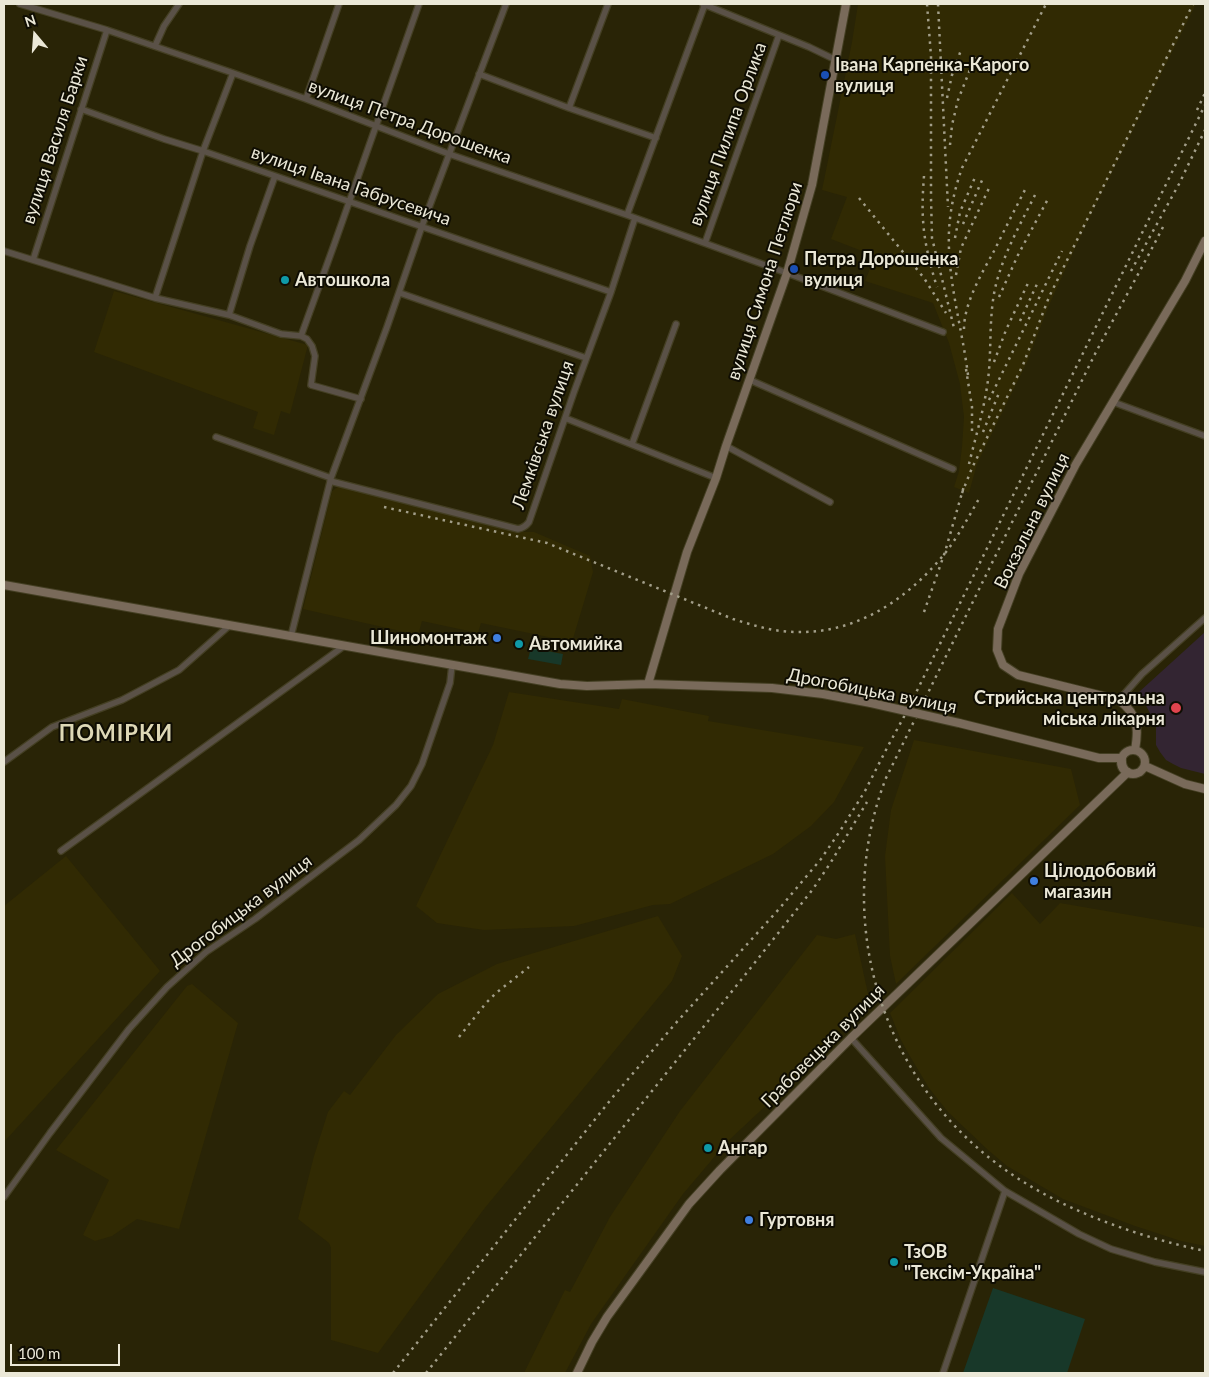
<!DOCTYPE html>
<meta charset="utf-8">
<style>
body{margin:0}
#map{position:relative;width:1209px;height:1377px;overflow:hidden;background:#292406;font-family:Lato,sans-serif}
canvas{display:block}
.frame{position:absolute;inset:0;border:5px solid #ebe8d7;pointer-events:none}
.north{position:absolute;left:10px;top:10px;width:50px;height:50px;-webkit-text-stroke:4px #0f0d03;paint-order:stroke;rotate:342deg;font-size:14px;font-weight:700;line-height:20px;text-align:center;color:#ebe8d7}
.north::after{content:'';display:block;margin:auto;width:18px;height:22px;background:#ebe8d7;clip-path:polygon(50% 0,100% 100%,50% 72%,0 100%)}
.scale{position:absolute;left:10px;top:1344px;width:110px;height:22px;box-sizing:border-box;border:2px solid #ebe8d7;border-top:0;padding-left:6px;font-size:15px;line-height:18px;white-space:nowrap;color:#ebe8d7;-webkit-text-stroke:4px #0f0d03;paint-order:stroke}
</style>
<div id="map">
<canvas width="1209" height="1377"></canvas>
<div class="frame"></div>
<div class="north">N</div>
<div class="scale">100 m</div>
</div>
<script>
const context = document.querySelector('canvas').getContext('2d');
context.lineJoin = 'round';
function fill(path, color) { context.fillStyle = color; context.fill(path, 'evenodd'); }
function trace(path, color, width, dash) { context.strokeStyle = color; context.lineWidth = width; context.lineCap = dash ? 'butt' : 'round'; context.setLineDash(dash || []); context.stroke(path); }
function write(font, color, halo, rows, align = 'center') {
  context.font = font + ' Lato,sans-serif'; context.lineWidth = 4; context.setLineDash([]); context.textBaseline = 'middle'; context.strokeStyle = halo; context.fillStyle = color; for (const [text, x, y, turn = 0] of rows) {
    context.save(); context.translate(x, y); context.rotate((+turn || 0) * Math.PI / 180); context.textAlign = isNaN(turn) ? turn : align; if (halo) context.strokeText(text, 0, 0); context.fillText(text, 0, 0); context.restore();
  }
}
fill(new Path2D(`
 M 858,4 L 1196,4 L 1084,229 L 1049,305 L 1027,362 L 977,464 L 969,493 L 954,487 L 959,471 L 962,447 L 964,417 L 960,384 L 949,343 L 933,303 L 865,281 L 875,256 L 831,239 L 847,197 L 822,190 L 852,42 Z
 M 114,291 L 308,345 L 290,414 L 281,411 L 274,435 L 253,428 L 258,412 L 94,352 Z
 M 339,486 L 518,532 L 534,532 L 590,556 L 593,572 L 572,642 L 481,623 L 478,633 L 422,621 L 418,635 L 303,609 L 332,491 Z
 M 509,692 L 619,709 L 622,699 L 709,716 L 708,721 L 864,747 L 834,802 L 811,826 L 773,854 L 670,904 L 653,905 L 574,926 L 484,930 L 437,923 L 416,906 L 493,745 Z
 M 914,740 L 1071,769 L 1080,805 L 896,984 L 890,956 L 885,856 L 891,810 Z
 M 66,856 L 160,971 L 4,1142 L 4,906 Z
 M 1012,893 L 1040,924 L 1060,903 L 1205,928 L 1205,1246 L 1181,1241 L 1135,1226 L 1063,1199 L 1007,1166 L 988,1150 L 948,1112 L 929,1088 L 911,1058 L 901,1040 L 890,1013 Z
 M 658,916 L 682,956 L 672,981 L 484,1209 L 378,1353 L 331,1340 L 331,1248 L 329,1243 L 298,1219 L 314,1156 L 328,1112 L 344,1091 L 350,1095 L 396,1035 L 438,994 L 497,964 Z
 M 855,934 L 870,1003 L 822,1047 L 820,1055 L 727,1142 L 683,1194 L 591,1324 L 565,1373 L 524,1373 L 565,1290 L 570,1292 L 610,1217 L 680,1111 L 817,935 L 836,939 Z
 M 192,984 L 238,1023 L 179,1229 L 137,1219 L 112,1236 L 95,1241 L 83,1235 L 109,1180 L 56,1150 L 187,986 Z`), '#312a03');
fill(new Path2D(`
 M 1205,632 L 1205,774 L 1181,768 L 1173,764 L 1166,760 L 1160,752 L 1156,745 L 1156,725 L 1139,692 Z`), '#332532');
fill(new Path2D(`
 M 531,648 L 563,654 L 561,665 L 528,659 Z
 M 993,1288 L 1085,1319 L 1067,1373 L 963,1373 Z`), '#183829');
const street = new Path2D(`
 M 20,4 L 107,30 L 233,73 L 306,99 L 449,154 L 627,215 L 787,273 L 943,332
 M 703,4 L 809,47 L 836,60
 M 155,46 L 164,26 L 179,4
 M 479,74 L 569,108 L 656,138
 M 306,99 L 339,4
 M 569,108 L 608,4
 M 81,109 L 164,139 L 203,151 L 611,292
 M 627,215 L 705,4
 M 705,243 L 779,35
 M 4,251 L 155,298 L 229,315 L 281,334 L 301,336 L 307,339 L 312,346 L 315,356 L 311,385 L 361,399
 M 33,260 L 107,30
 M 400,293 L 586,358
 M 155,298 L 203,151 L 233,73
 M 229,315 L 250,246 L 275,176
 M 301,336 L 334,245 L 419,4
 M 750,380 L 953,469
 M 1113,402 L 1205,436
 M 565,418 L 716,478
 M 216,437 L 331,478
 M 632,444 L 676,324
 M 726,446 L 830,502
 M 330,481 L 518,529 C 523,528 526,526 529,522 L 574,392 L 611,292 L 635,218
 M 291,636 L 331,478 L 387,327 L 422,226 L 506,4
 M 1119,700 L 1142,674 L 1205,618
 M 4,762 L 52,727 L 122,700 L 179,670 L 230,625
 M 61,851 L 344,646
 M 851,1038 L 941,1138 L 1005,1191 L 1079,1234 L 1111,1249 L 1155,1262 L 1205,1272
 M 4,1197 L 50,1133 L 129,1029 L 167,987 L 206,952 L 255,919 L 359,840 L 396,805 L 411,786 L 422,764 L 450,683 L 452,665
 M 943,1373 L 1005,1191`);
const secondary = new Path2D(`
 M 4,585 L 560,684 L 587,686 L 648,684 L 772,688 L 823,694 L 871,703
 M 648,684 L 687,552 L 716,478 L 726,446 L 787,273 L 812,185 L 846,4
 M 959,723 L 1099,758 L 1122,758 C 1121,770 1129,777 1140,772 L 1145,766 L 1185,784 L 1205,789
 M 1135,750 C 1139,727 1138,715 1119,700 L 1018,675 L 1003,665 L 997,650 L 998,629 L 1019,574 L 1076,464 L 1185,281 L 1205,241
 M1121 762a12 12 0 1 1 24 0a12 12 0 1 1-24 0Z
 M 577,1373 L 592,1342 L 607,1317 L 689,1204 L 720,1170 L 851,1038 L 1128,772`);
trace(street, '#443f23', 8);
trace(secondary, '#443f23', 10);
trace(street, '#5a5147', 5.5);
trace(secondary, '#796a5a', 8);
trace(new Path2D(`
 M 927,4 L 931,56 L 931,198 L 932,238 L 954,328
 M 938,4 L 948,207
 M 947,98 L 952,75 L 961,50
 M 1197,110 L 1205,93
 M 950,145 L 952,125 L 958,100 L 975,57
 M 924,176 C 923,190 922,204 923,219 C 924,241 930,265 937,287
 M 859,198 L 924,278 L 946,313
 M 963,224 L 983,178
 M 1163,227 C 1141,270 1117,312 1095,354 L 886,778 C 832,917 880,1078 1000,1166 C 1058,1209 1135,1236 1205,1251
 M 955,238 L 960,212 L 976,175
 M 1131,271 L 1179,184 L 1205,130
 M 956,275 L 961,248 L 990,186
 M 999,297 L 1018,255 L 1049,197
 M 1020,321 L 1037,284
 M 964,329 C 964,303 982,273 994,251 C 1005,229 1016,207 1027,186
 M 994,362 L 1006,330 L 1029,281
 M 966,369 L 972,407 L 972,431
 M 968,375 C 962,327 947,279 949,231 C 950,209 955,188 962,168 L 1046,4
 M 989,400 L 1062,251
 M 983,432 L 999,393
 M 969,464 C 975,439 983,413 987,387 C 993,350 987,313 998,277 C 1007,247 1023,219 1037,191
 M 962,493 L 972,468 L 1023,365 L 1049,297 L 1193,4
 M 384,507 L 547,543 L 733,619 C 749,624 765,629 781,631 C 849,639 905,603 946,552 C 959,535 969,516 980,497
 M 924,612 L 945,552 L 964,486
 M 459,1037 L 486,1003 L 496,993 L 529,967
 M 393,1373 L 612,1098 L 675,1024 L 779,909 L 821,859 L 840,831 L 865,791 L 888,746 L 906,713 L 1205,105
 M 426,1373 L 749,970 L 813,889 L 831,862 L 867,802`), '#a29e89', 2.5, [2.5, 5]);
const secondaryBridge = new Path2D(`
 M 871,703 L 959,723`);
trace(secondaryBridge, '#443f23', 10, []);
trace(secondaryBridge, '#796a5a', 8);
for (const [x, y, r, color] of [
 [825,75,5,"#1a4fb4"],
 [794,269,5,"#1a4fb4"],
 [285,280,5,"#0f9aa8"],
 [497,638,5,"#3f7fe0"],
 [519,644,5,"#0f9aa8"],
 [1176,708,6,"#e0444e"],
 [1034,881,5,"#3f7fe0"],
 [708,1148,5,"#0f9aa8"],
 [749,1220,5,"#3f7fe0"],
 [894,1262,5,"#0f9aa8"]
]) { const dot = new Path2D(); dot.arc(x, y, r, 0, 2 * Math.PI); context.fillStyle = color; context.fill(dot); trace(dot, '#0f0d03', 2); }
write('bold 18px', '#ebe8d7', '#0f0d03', [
 ["Івана Карпенка-Карого",835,65],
 ["вулиця",835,86],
 ["Петра Дорошенка",804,259],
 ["вулиця",804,280],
 ["Автошкола",295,280],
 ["Шиномонтаж",487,638,"right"],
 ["Автомийка",529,644],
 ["Стрийська центральна",1165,698,"right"],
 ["міська лікарня",1165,719,"right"],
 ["Цілодобовий",1044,871],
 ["магазин",1044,892],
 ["Ангар",718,1148],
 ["Гуртовня",759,1220],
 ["ТзОВ",904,1252],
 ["\"Тексім-Україна\"",904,1273]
], 'left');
write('18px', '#ebe8d7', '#0f0d03', [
 ["вулиця Петра Дорошенка",410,122,20],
 ["вулиця Пилипа Орлика",728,134,-70],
 ["вулиця Василя Барки",55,140,-72],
 ["вулиця Івана Габрусевича",351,186,19],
 ["вулиця Симона Петлюри",765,281,-72],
 ["Лемківська вулиця",543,435,-71],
 ["Вокзальна вулиця",1032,521,-64],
 ["Дрогобицька вулиця",872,691,11],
 ["Дрогобицька вулиця",241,911,-37],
 ["Грабовецька вулиця",823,1046,-45]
]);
context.letterSpacing = '1px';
write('bold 22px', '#ded8b6', '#0f0d03', [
 ["ПОМІРКИ",116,734]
]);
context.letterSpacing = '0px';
</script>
